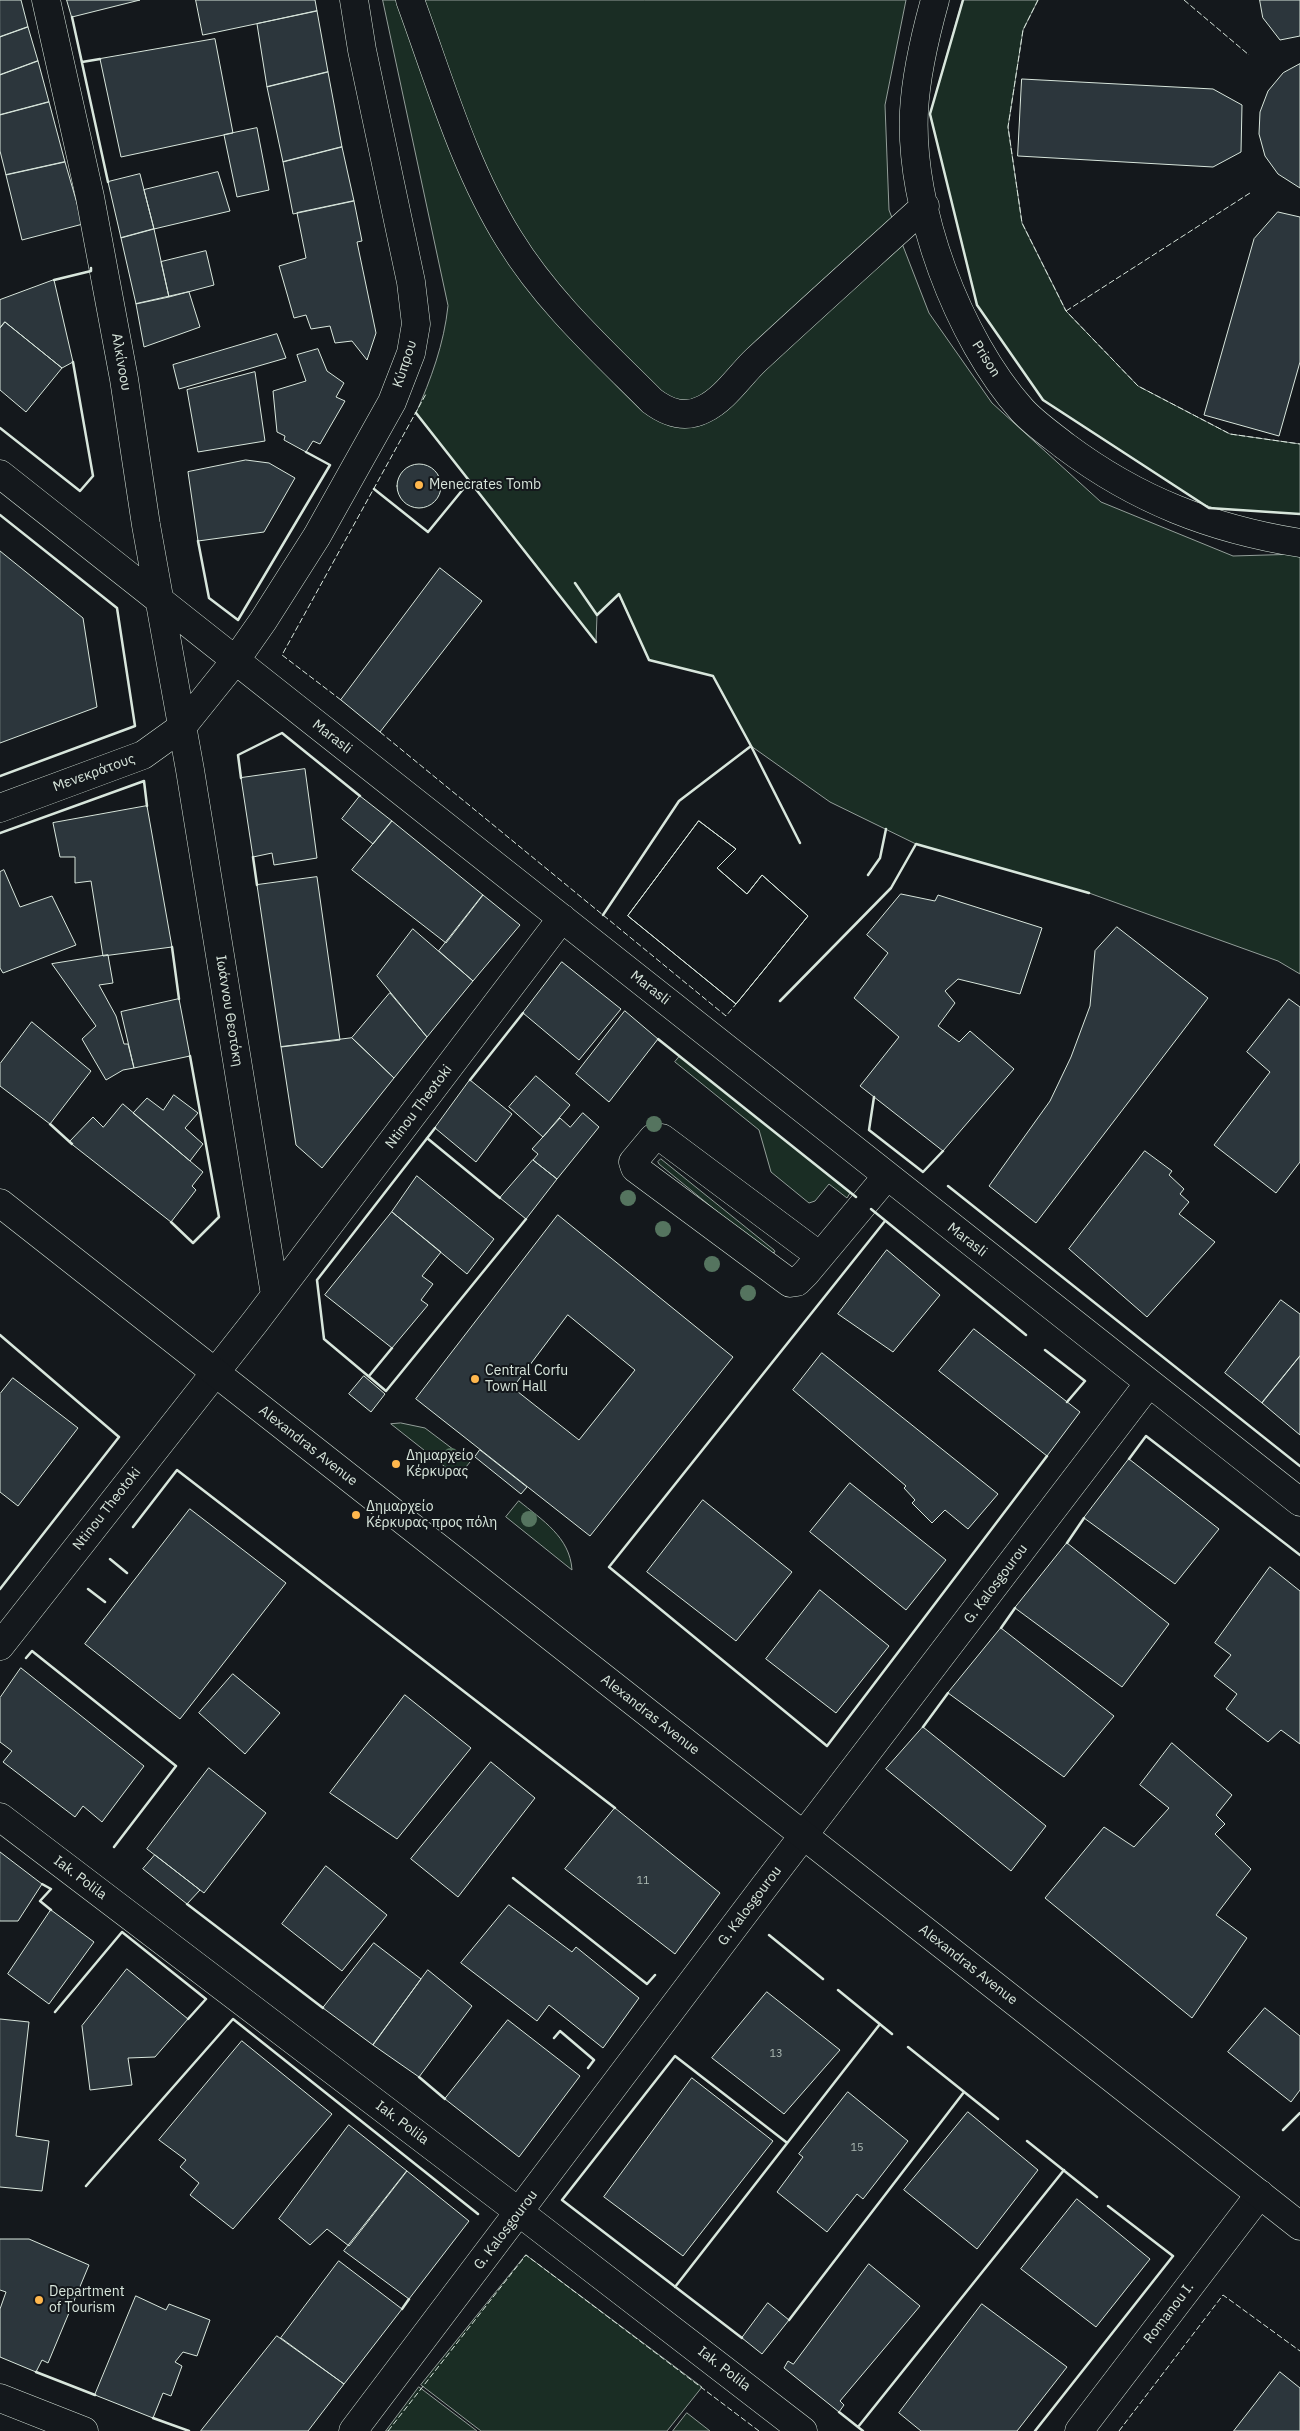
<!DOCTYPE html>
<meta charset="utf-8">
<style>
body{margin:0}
canvas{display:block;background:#14181c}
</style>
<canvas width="1300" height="2431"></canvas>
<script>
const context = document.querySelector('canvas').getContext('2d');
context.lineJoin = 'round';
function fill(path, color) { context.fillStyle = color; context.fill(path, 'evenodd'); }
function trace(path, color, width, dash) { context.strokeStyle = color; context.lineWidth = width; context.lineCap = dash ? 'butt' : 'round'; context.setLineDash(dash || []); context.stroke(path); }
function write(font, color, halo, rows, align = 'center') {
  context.font = font + ' "IBM Plex Sans",sans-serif'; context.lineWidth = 4; context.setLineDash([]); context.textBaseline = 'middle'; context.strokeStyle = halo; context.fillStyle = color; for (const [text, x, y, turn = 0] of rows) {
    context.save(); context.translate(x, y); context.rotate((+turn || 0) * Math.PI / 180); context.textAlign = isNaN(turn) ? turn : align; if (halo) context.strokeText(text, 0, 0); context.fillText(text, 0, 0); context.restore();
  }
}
const green = new Path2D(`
 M 383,0 L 906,0 L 885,105 L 889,210 L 929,313 L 992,403 L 1101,502 L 1233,556 L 1300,554 L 1300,974 L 1278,961 L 1089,893 L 916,844 L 830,802 L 751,746 L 713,676 L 649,660 L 619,595 L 597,615 L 596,642 L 416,413 C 431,379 444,344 448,306 Z
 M 963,0 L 1038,0 L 1023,30 L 1008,127 L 1022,223 L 1066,311 L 1138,386 L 1230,434 L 1300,444 L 1300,514 L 1209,508 L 1043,400 L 977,305 L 930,114 Z
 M 680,1056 L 850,1193 L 847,1198 L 829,1184 L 815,1201 L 809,1203 L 771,1172 L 759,1130 L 675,1062 Z
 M 661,1159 L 774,1250 L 775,1252 L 769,1254 L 659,1164 L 658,1162 Z
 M 401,1423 L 425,1428 L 470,1462 L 458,1477 L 391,1424 Z
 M 519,1501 C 542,1520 570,1537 572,1570 L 506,1517 Z
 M 526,2255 L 702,2387 L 667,2431 L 481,2431 L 421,2385 Z
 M 419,2387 L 477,2431 L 386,2431 Z
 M 687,2413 L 710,2431 L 673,2431 Z`);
fill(green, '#1a2d24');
trace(green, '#939e99', 1);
const building = new Path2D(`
 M 0,0 L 21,0 L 28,27 L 0,37 Z
 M 67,0 L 140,0 L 72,17 Z
 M 196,0 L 315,0 L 317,11 L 203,35 Z
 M 1260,0 L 1300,0 L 1300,36 L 1280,40 L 1263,18 Z
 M 317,11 L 328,72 L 267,87 L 257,24 Z
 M 28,27 L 38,61 L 0,75 L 0,37 Z
 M 215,39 L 233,133 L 121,157 L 100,59 Z
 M 38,61 L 49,102 L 0,115 L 0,75 Z
 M 1300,64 L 1300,188 L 1278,174 L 1265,156 L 1259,134 L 1260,112 L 1268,91 L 1283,73 Z
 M 328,72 L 342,147 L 283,162 L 267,87 Z
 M 1022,79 L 1213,89 L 1242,105 L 1241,152 L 1213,167 L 1018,156 Z
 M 49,102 L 65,162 L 6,175 L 0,151 L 0,115 Z
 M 257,128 L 269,190 L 237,197 L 224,135 Z
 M 342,147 L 354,201 L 293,214 L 283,162 Z
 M 65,162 L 83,224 L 22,240 L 6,175 Z
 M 218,172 L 230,211 L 154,229 L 144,190 Z
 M 140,174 L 154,229 L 121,238 L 108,182 Z
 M 354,201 L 362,241 L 357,242 L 376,333 L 367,360 L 352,341 L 335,343 L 330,326 L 311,329 L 306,315 L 294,318 L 279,266 L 306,258 L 297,213 Z
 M 1278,212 L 1300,217 L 1300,362 L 1279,436 L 1204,415 L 1254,239 Z
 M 154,229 L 169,297 L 136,304 L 121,238 Z
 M 206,251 L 214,285 L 169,297 L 161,262 Z
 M 54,280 L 73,362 L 62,368 L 5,322 L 0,328 L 0,300 Z
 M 189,292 L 200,327 L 144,347 L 136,304 Z
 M 5,322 L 62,368 L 26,412 L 0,390 L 0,328 Z
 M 277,334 L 286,358 L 179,389 L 173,365 Z
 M 318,349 L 327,371 L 344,383 L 336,397 L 345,401 L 320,444 L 313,441 L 306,452 L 284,440 L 285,436 L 277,432 L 273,391 L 306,381 L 297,355 Z
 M 255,372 L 265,441 L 198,452 L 187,390 Z
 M 246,460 L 269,463 L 295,478 L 264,532 L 198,541 L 188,472 Z
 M397 486a22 22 0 1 1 44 0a22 22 0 1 1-44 0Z
 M 0,551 L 83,618 L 97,707 L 0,743 Z
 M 440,568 L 482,601 L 380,732 L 341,700 Z
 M 305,769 L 317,858 L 274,865 L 272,853 L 253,857 L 241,778 Z
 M 360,796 L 392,821 L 373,844 L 342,819 Z
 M 147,806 L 172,947 L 103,956 L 91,881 L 75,883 L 75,857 L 60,857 L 53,823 Z
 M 392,821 L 483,895 L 446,943 L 352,870 Z
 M 699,821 L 736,849 L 717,868 L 747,894 L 762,875 L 808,916 L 736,1004 L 628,916 Z
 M 699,821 L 736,849 L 717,868 L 747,894 L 762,875 L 808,916 L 736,1004 L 628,916 Z
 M 4,870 L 20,907 L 52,896 L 76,945 L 3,973 L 0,968 L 0,872 Z
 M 317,877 L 340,1040 L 281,1047 L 257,885 Z
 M 901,894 L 935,901 L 938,895 L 1042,928 L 1020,994 L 958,979 L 945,991 L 955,1003 L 938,1026 L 959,1042 L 970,1031 L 1014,1069 L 943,1151 L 860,1086 L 899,1037 L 854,998 L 888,953 L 867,935 Z
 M 483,895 L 520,925 L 473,981 L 439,951 Z
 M 1117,927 L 1208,998 L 1036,1223 L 989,1186 L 1050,1101 L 1071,1057 L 1090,1006 L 1095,951 Z
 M 413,929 L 473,981 L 427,1037 L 377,976 Z
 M 108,955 L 113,983 L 99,985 L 116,1016 L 124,1044 L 128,1044 L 134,1068 L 123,1070 L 106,1080 L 82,1039 L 96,1026 L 52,964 Z
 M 562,962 L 621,1009 L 579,1060 L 523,1013 Z
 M 390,993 L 427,1037 L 394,1078 L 352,1038 Z
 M 179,999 L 190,1056 L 134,1068 L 121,1012 Z
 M 1289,999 L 1300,1007 L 1300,1162 L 1276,1193 L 1214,1145 L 1270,1072 L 1247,1052 Z
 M 625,1011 L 658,1039 L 609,1102 L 576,1074 Z
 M 32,1022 L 91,1071 L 50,1124 L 0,1086 L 0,1064 Z
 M 352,1038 L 394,1078 L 322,1168 L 296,1145 L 281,1047 Z
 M 536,1076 L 570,1105 L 543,1137 L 509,1107 Z
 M 470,1080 L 512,1114 L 476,1162 L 435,1128 Z
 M 174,1095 L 198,1113 L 185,1128 L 203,1144 L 190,1161 L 133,1113 L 147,1098 L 163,1110 Z
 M 123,1104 L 203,1172 L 192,1186 L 196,1190 L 171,1222 L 69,1142 L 93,1117 L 103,1127 Z
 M 583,1113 L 599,1127 L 557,1179 L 533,1160 L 538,1154 L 532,1149 L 560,1118 L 570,1127 Z
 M 1145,1151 L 1172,1171 L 1169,1175 L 1184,1189 L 1180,1194 L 1189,1202 L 1179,1214 L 1215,1242 L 1147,1317 L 1069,1249 Z
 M 533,1160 L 557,1179 L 526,1219 L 500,1198 Z
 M 417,1176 L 494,1239 L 467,1274 L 392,1212 Z
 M 392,1212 L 441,1252 L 422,1276 L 433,1284 L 421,1300 L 428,1305 L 392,1348 L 325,1295 Z
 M 558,1215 L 733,1357 L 590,1536 L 416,1399 ZM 568,1315 L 635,1370 L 579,1440 L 513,1388 Z
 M 887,1250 L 940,1295 L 893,1352 L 838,1314 Z
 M 1281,1300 L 1300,1314 L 1300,1356 L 1262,1403 L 1225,1373 Z
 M 974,1329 L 1080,1412 L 1047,1456 L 939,1371 Z
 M 822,1353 L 998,1494 L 968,1529 L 945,1510 L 932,1523 L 912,1503 L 915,1500 L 904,1488 L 906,1486 L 793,1390 Z
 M 1300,1356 L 1300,1435 L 1262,1403 Z
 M 364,1376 L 385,1394 L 371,1412 L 349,1394 Z
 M 13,1378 L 78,1428 L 18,1506 L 0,1492 L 0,1394 Z
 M 480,1450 L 527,1487 L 521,1494 L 475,1457 Z
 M 1129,1459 L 1219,1529 L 1175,1584 L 1084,1518 Z
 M 850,1483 L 946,1560 L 906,1610 L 810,1532 Z
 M 703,1500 L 792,1572 L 736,1641 L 647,1572 Z
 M 190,1509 L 286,1583 L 180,1719 L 85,1644 Z
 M 1067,1543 L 1169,1624 L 1122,1687 L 1015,1608 Z
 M 1270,1567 L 1300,1591 L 1300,1744 L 1281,1730 L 1268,1742 L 1226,1709 L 1237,1694 L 1214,1676 L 1231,1655 L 1215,1643 Z
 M 820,1590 L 889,1646 L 836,1713 L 766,1659 Z
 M 1001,1628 L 1114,1716 L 1064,1777 L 948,1693 Z
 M 21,1668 L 144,1766 L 102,1822 L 83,1806 L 75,1817 L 3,1762 L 12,1751 L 0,1742 L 0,1698 Z
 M 233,1674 L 280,1713 L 245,1754 L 199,1713 Z
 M 405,1695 L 471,1748 L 397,1839 L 330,1793 Z
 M 923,1727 L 1046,1826 L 1011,1871 L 886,1769 Z
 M 1172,1743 L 1232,1795 L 1216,1815 L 1225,1824 L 1215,1834 L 1251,1869 L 1216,1915 L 1247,1938 L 1192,2018 L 1045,1898 L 1104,1827 L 1134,1847 L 1169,1808 L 1140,1785 Z
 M 491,1762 L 535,1798 L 458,1897 L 411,1859 Z
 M 209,1768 L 266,1813 L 204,1893 L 147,1849 Z
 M 615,1808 L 720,1893 L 675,1954 L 565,1869 Z
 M 0,1852 L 42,1884 L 18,1921 L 0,1921 Z
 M 155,1855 L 200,1890 L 187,1904 L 143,1869 Z
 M 326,1866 L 387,1915 L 342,1971 L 282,1924 Z
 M 509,1905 L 572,1952 L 576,1947 L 639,1998 L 603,2048 L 549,2005 L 537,2021 L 461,1963 Z
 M 51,1910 L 94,1942 L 49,2004 L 8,1974 Z
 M 374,1943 L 421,1979 L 373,2045 L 323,2008 Z
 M 127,1969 L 188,2019 L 155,2057 L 128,2058 L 132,2085 L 90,2090 L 82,2026 Z
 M 428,1970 L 472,2006 L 419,2077 L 373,2045 Z
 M 767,1992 L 840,2050 L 784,2114 L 712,2058 Z
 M 1265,2008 L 1300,2036 L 1300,2090 L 1291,2102 L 1228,2052 Z
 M 0,2019 L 29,2022 L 16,2136 L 49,2141 L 42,2191 L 0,2187 Z
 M 508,2020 L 580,2076 L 519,2157 L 445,2099 Z
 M 242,2041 L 332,2114 L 233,2229 L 190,2195 L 199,2183 L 180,2167 L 186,2160 L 159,2140 Z
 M 692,2078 L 773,2141 L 683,2256 L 604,2197 Z
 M 848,2092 L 908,2141 L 863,2199 L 857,2194 L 827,2232 L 777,2192 L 803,2157 L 799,2154 Z
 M 968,2112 L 1038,2170 L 977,2249 L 904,2190 Z
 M 349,2125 L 407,2171 L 349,2246 L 327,2229 L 310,2245 L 279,2219 Z
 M 407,2171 L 469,2221 L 409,2299 L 344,2251 Z
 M 1077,2199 L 1150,2259 L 1096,2327 L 1021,2269 Z
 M 0,2239 L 29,2239 L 89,2265 L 48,2363 L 42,2360 L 36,2372 L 0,2357 L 0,2309 L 6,2292 L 0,2290 Z
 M 339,2261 L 402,2309 L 344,2384 L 281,2338 Z
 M 869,2264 L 920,2306 L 840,2401 L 844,2405 L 839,2412 L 784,2368 L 788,2361 L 793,2364 Z
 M 136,2296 L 166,2310 L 169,2304 L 210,2320 L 197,2356 L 183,2352 L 175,2362 L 182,2366 L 171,2396 L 163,2393 L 153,2418 L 95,2395 Z
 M 768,2303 L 789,2320 L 762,2354 L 742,2338 Z
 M 982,2304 L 1067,2367 L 1017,2431 L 921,2431 L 899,2413 Z
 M 277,2336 L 344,2384 L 308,2431 L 201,2431 Z
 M 1280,2372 L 1300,2388 L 1300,2431 L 1234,2431 Z`);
fill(building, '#2c363c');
trace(building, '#d8e6dc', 1);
const minor = new Path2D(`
 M 46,0 L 90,197 L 124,379 L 146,525 L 190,770 L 275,1295
 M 410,0 C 439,79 464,167 509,239 C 547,301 601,350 652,401 C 668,413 685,419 704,409 C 725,399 740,375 756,360 C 812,308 869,257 925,206
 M 935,0 C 925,36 916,73 914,111 C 909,208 958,338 1022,410 C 1035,424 1051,435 1065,446 C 1137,500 1212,529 1300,543
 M 0,474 L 1300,1502
 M 0,808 L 143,755 L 182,727 L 235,661 L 263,621 L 317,536 L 392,402 L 411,353 L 416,324 L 411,282 L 362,50 L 354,0
 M 820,1256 L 662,1138 L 653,1138 L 633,1162 L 635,1168 L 790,1283 L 797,1282 L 806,1273 L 887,1176
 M 0,1646 L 255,1322 L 562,918
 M 0,1817 L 519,2212 L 803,2431
 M 0,2398 L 84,2431
 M 353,2431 L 764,1887 L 1149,1383
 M 1079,2431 L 1260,2194`);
const major = new Path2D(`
 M 0,1203 L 1300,2226`);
trace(minor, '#d8e6dc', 29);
trace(major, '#d8e6dc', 29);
trace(minor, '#14181c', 28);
trace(major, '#14181c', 28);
trace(new Path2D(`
 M 1038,0 L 1023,30 L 1008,127 L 1022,223 L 1066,311 L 1138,386 L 1230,434 L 1300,444
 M 1184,0 L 1249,55
 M 1066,311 L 1250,193
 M 341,700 L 282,655 L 426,394
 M 380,732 L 726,1016 L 736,1004
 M 388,2431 L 526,2255 L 759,2431
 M 1119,2431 L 1223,2295 L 1300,2351`), '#d8e6dc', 1, [6, 2.5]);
trace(new Path2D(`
 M 963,0 L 930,114 L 977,305 L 1043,400 L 1209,508 L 1300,514
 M 72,17 L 108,182
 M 82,62 L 100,59
 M 54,280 L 91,271 L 91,268
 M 416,413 L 596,642
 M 0,428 L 80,491 L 93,476 L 73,362
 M 374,489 L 428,532 L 469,482
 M 0,515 L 117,608 L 135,726 L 0,776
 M 198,541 L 209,598 L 238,620 L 330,465 L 306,452
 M 575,583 L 597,615 L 619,594 L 649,660 L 713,676 L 751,746 L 800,843
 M 241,778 L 238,755 L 282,733 L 360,796
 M 0,833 L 144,781 L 147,806
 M 253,857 L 257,885
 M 868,875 L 880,858 L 886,829
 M 603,915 L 679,801 L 751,746
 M 172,947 L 179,999
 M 780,1001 L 891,888 L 916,844 L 1089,893
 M 658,1039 L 856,1197
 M 470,1080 L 523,1013
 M 874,1097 L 869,1130 L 923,1172 L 943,1151
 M 50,1124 L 72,1144
 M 435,1128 L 317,1280 L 324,1339 L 386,1391 L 526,1219
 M 427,1138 L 500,1198
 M 948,1186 L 1300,1466
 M 871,1209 L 1026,1335
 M 885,1221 L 609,1567 L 827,1746 L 1047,1456
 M 171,1222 L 193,1243 L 219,1217 L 190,1056
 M 0,1335 L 119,1437 L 0,1589
 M 1045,1350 L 1085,1381 L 1067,1402
 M 369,1376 L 392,1348
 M 1129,1459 L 1146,1436 L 1300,1555
 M 133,1527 L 177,1470 L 615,1808
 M 1067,1543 L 1084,1518
 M 110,1559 L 127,1573
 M 88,1589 L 105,1602
 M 1001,1628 L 1015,1608
 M 26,1658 L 32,1651 L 176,1766 L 114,1847
 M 923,1727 L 948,1693
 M 513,1878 L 647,1984 L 655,1975
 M 42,1884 L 51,1889 L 40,1901 L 51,1910
 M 187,1904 L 323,2008
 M 769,1935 L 823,1979
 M 838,1990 L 892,2034
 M 55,2012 L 122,1932 L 206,1999 L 188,2019
 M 554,2038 L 560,2031 L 594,2060 L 588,2068
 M 908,2047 L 998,2119
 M 419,2077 L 445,2099
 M 1283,2130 L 1300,2113
 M 1027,2141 L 1097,2197
 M 86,2186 L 233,2019 L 478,2214
 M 675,2287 L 880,2024
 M 402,2309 L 409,2299
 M 789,2320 L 964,2092
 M 742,2338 L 562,2200 L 675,2056 L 786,2142
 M 36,2372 L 95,2395
 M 839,2412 L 863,2431
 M 153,2418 L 189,2431
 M 858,2427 L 1064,2170
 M 1035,2431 L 1173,2256 L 1108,2206`), '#d8e6dc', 2.5);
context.fillStyle = '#55745f';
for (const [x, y] of [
 [654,1124],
 [628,1198],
 [663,1229],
 [712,1264],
 [748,1293],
 [451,1456],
 [529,1519]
]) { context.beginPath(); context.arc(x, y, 8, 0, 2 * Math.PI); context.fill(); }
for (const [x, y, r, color] of [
 [419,485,5,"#ffb74d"],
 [475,1379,5,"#ffb74d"],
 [396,1464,5,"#ffb74d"],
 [356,1515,5,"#ffb74d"],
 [39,2300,5,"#ffb74d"]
]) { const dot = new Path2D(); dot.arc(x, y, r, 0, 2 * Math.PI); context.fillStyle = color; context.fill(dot); trace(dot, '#14181c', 2); }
write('11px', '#adbab4', null, [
 ["11",643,1881],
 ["13",776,2054],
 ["15",857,2148]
]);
write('14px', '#d8e6dc', '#14181c', [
 ["Prison",986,359,57],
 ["Αλκίνοου",121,362,80],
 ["Κύπρου",405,364,-72],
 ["Marasli",332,737,38],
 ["Μενεκράτους",94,773,-20],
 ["Marasli",650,988,38],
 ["Ιωάννου Θεοτόκη",229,1011,81],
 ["Ntinou Theotoki",419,1107,-53],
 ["Marasli",967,1240,38],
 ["Alexandras Avenue",308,1446,38],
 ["Ntinou Theotoki",107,1509,-52],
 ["G. Kalosgourou",996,1584,-53],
 ["Alexandras Avenue",650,1715,38],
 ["Iak. Polila",80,1878,37],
 ["G. Kalosgourou",750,1906,-53],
 ["Alexandras Avenue",968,1965,38],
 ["Iak. Polila",402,2123,37],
 ["G. Kalosgourou",506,2230,-53],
 ["Romanou I.",1169,2313,-53],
 ["Iak. Polila",724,2369,38]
]);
write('14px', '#d8e6dc', '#14181c', [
 ["Menecrates Tomb",429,485],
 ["Central Corfu",485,1371],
 ["Town Hall",485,1387],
 ["Δημαρχείο",406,1456],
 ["Κέρκυρας",406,1472],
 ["Δημαρχείο",366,1507],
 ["Κέρκυρας προς πόλη",366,1523],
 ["Department",49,2292],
 ["of Tourism",49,2308]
], 'left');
</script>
